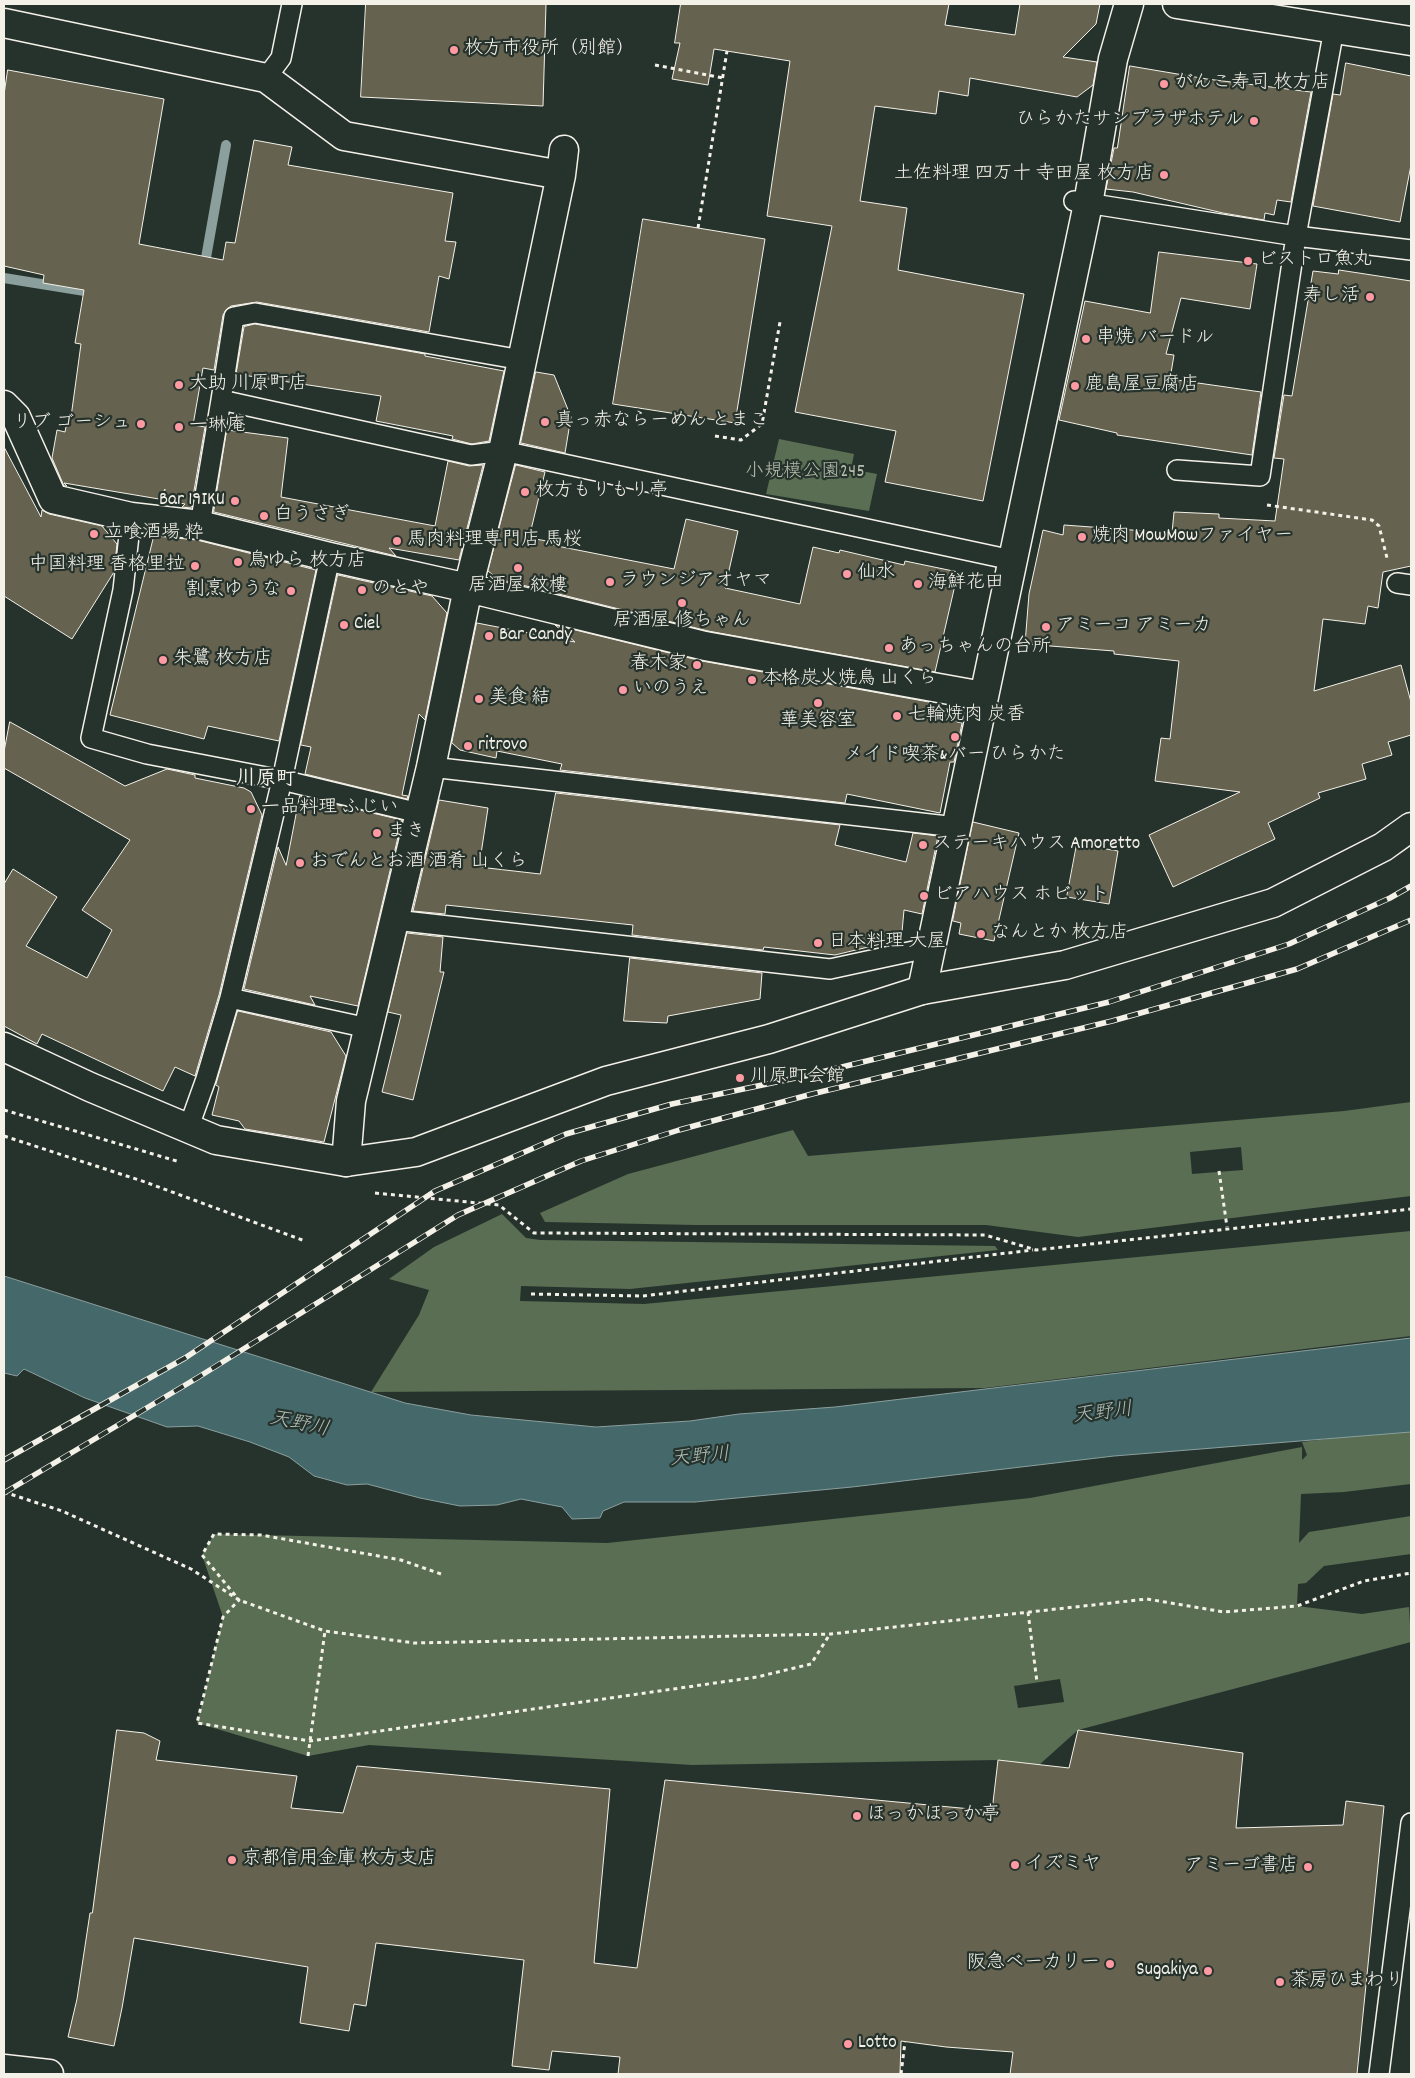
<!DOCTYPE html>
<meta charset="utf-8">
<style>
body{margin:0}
#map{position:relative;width:1415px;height:2078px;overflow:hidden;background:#26332d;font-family:Dekko,sans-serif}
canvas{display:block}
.frame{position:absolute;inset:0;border:5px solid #f4f1e8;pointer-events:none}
</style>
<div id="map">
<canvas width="1415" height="2078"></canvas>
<div class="frame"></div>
</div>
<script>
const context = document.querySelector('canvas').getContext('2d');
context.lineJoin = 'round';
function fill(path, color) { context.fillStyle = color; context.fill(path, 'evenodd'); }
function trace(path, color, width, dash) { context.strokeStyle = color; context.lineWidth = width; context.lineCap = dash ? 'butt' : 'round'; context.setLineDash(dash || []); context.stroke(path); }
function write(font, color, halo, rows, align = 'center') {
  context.font = font + ' Dekko,"Klee One",sans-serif'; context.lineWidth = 4.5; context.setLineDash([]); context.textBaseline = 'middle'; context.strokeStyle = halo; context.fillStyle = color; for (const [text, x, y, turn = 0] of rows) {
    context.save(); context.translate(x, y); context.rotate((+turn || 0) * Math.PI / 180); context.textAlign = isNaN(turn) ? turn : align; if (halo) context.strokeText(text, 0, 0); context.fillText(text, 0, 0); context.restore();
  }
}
fill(new Path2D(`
 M 779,439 L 854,454 L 851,469 L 877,474 L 869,511 L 766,494 Z
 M 1411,1102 L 1411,1196 L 1078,1237 L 986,1225 L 696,1225 L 545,1222 L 540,1213 L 628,1174 L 793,1130 L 808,1156 L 1344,1111 ZM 1241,1147 L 1243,1170 L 1192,1174 L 1190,1152 Z
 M 502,1214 L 526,1238 L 540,1240 L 995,1246 L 998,1250 L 630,1289 L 521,1286 L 520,1301 L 644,1304 L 1411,1231 L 1411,1336 L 985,1388 L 371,1392 L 419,1315 L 429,1290 L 389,1279 L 434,1247 Z
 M 1411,1429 L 1411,1484 L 1344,1492 L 1301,1494 L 1299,1543 L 1309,1532 L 1411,1516 L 1411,1554 L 1324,1566 L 1306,1583 L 1298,1584 L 1297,1606 L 1362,1614 L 1409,1607 L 1411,1642 L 1078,1730 L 1039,1765 L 998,1760 L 692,1765 L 369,1745 L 308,1756 L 197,1723 L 223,1617 L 202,1555 L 214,1534 L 607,1543 L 1030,1498 L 1302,1447 L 1302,1460 L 1307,1455 L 1302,1442 ZM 1060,1679 L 1064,1702 L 1018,1708 L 1014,1686 Z`), '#596e52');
const water = new Path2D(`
 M 4,1276 L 405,1403 L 471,1415 L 596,1427 L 690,1421 L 739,1414 L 835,1407 L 1411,1338 L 1411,1432 L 1114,1456 L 852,1487 L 695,1502 L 624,1502 L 603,1511 L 600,1518 L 572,1519 L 562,1507 L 521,1499 L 497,1505 L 460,1506 L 420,1498 L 367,1484 L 347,1485 L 314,1476 L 289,1457 L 250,1442 L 198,1426 L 167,1427 L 85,1398 L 24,1369 L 17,1376 L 4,1373 Z`);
fill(water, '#45696b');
trace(water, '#8b9f9d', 1);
trace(new Path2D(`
 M 204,269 L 226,145
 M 4,278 L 97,293`), '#8b9f9d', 10);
const building = new Path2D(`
 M 366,4 L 546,4 L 543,106 L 361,97 Z
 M 681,4 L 949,4 L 945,25 L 1015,35 L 1020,4 L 1100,4 L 1096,24 L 1063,57 L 1097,62 L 1093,85 L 1077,97 L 970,78 L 968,96 L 939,91 L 936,114 L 875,106 L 860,201 L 907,208 L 898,270 L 1024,294 L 983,501 L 885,482 L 896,431 L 795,412 L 832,226 L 767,216 L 790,61 L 714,49 L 708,85 L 672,79 L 680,43 L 675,43 Z
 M 1346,63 L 1411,76 L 1411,165 L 1400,222 L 1313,206 L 1333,94 L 1340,95 Z
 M 1130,66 L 1207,79 L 1311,92 L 1291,202 L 1277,200 L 1274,215 L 1265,213 L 1264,220 L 1223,213 L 1133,192 L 1106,189 L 1114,148 L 1117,148 Z
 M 8,70 L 164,99 L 139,244 L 223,260 L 226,242 L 235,243 L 254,140 L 292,147 L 288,165 L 453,193 L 445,241 L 456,242 L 449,279 L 439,276 L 429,332 L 257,302 L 231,306 L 226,310 L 223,315 L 214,370 L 203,368 L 193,425 L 205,427 L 191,508 L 182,507 L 185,504 L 163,500 L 165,489 L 159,499 L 64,483 L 67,486 L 64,486 L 52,458 L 57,430 L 65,432 L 68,416 L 71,417 L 81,344 L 75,343 L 84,290 L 43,283 L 44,275 L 4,266 L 4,95 Z
 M 643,219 L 765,239 L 735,423 L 613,404 Z
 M 1159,252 L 1257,264 L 1250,309 L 1181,298 L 1166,354 L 1174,355 L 1170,379 L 1261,392 L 1252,455 L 1117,435 L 1117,433 L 1059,420 L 1085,301 L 1150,313 Z
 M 1339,270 L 1411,281 L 1411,566 L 1383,572 L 1378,608 L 1368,606 L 1365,624 L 1323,619 L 1314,691 L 1401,665 L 1411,702 L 1411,735 L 1388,742 L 1392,755 L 1362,764 L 1366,779 L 1318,793 L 1320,798 L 1268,823 L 1275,839 L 1173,887 L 1149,835 L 1240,792 L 1155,781 L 1161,738 L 1170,739 L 1179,661 L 1114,654 L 1114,651 L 1025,644 L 1029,594 L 1043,530 L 1063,535 L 1064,525 L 1172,533 L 1174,512 L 1219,514 L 1219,518 L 1275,521 L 1284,459 L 1274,458 L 1284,395 L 1292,396 L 1313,271 L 1338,274 Z
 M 255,324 L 425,354 L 425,356 L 504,371 L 489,441 L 472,444 L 452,439 L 453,436 L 376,421 L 381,396 L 236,374 L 244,327 Z
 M 536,372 L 554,375 L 571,417 L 565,453 L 521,443 Z
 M 227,430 L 288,438 L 281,497 L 435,526 L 448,461 L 469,466 L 483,465 L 459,560 L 389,548 L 396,556 L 214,512 Z
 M 4,447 L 41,517 L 42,510 L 49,514 L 102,526 L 117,544 L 114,572 L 72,639 L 4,596 Z
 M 516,465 L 545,472 L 529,538 L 553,542 L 552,545 L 674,569 L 686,519 L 738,531 L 725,588 L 800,604 L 813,547 L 839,553 L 840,550 L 904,565 L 905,561 L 958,572 L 935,672 L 708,631 L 498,579 L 488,571 Z
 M 156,536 L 197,540 L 316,570 L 279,741 L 208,726 L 204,739 L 110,715 L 153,539 Z
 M 338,575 L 432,596 L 447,613 L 425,720 L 419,714 L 402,795 L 408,796 L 407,799 L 305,774 L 311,747 L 301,745 Z
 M 477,623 L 575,642 L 555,625 L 702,661 L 929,702 L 927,709 L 959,715 L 957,722 L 962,723 L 954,762 L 950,762 L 940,813 L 847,794 L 845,803 L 560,770 L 562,764 L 497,751 L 496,758 L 460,750 L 452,743 Z
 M 10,722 L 125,786 L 167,769 L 195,775 L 195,778 L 244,788 L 251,792 L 262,815 L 219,995 L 195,1076 L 175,1067 L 163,1091 L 42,1034 L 37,1044 L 4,1026 L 4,884 L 13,869 L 57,897 L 26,946 L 87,978 L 112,930 L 82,910 L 130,840 L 4,768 L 4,752 Z
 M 556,793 L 840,825 L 835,845 L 906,862 L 913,833 L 938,836 L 922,914 L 904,910 L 902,932 L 890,934 L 889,942 L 835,955 L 764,947 L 763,950 L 632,935 L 633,925 L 446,905 L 445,914 L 413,911 L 439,800 L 488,808 L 479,867 L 540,874 Z
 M 300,796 L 402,820 L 358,1006 L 310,996 L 315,1005 L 244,989 L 278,847 L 286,865 Z
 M 973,822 L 1019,833 L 994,941 L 959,934 L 961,923 L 953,921 Z
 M 1077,844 L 1118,851 L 1109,904 L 1067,897 Z
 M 407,933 L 443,937 L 440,972 L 444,972 L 413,1100 L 382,1092 L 401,1015 L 388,1012 Z
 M 630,958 L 762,973 L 760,999 L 668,1016 L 667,1023 L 624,1021 Z
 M 238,1011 L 331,1032 L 346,1056 L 324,1142 L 245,1129 L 239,1121 L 212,1115 L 219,1087 L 216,1085 Z
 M 117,1730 L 144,1733 L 160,1741 L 156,1760 L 297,1776 L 291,1808 L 343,1813 L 357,1766 L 610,1789 L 594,1963 L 637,1968 L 665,1780 L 992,1811 L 998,1760 L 1069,1768 L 1078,1730 L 1243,1753 L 1236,1828 L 1343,1825 L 1346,1801 L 1384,1806 L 1357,2074 L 1010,2074 L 1013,2052 L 946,2047 L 901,2041 L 900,2074 L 618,2074 L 620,2057 L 552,2051 L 549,2070 L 512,2066 L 524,1960 L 376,1943 L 366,2006 L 354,2004 L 349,2031 L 300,2023 L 308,1967 L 134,1938 L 122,2008 L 114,2046 L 68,2037 L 77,1999 L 90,1913 L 92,1913 Z`);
fill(building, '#65624f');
trace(building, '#f4f1e8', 1);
const lane = new Path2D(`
 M 266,78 L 281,58 L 292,4
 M 1074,201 L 1296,236 L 1411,250
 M 221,400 L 234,317 L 255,313 L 522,360
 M 1177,470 L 1260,476 L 1296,236 L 1334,29
 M 131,517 L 123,590 L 91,738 L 147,754 L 282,780 L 419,813
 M 200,525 L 221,400 L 471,455 L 503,451 L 1012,560
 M 1397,583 L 1411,585
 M 431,767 L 956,827
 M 395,920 L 830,969 L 932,947
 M 230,998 L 282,780 L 330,557
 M 188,1129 L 206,1079 L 230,998 L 368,1028
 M 1379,2074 L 1411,1823`);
const street = new Path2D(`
 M 1177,4 L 1411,41
 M 4,23 L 266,78 L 344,136 L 561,175 L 503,451 L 468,588 L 431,767 L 351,1101 L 346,1162 L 216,1140 L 90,1087 L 4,1047
 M 561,175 L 564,150
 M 4,405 L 16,417 L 53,499 L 131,517 L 200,525 L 330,557 L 468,588 L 705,646 L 983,696
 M 922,990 L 1088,204 L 1113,59 L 1129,4`);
const secondary = new Path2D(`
 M 346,1162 L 416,1152 L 606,1081 L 769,1039 L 922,990 L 1065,965 L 1273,903 L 1383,847 L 1411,827
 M 4,2069 L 49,2074`);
trace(lane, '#f4f1e8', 22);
trace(street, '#f4f1e8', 31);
trace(secondary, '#f4f1e8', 31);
trace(new Path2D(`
 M 655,65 L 723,78
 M 698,228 L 727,51
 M 715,436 L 741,440 L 762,424 L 780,322
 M 1267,505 L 1372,520 L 1379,526 L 1387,558
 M 4,1110 L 180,1162
 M 4,1136 L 145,1182 L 305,1241
 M 1219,1171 L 1227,1227
 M 375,1193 L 499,1205 L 534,1233 L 985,1235 L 1036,1250 L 1411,1209
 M 531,1294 L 643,1296 L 1033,1250
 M 4,1492 L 62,1511 L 191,1569 L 239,1600 L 325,1631 L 414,1643 L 831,1634 L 1147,1599 L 1224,1612 L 1297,1606 L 1364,1581 L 1411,1573
 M 441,1574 L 401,1560 L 261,1535 L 214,1534 L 202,1555 L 239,1600 L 223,1617 L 197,1723 L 310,1741 L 757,1677 L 811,1664 L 830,1634
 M 1028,1612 L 1037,1682
 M 308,1756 L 325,1631
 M 901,2074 L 905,2042`), '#f4f1e8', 3, [4, 4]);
trace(lane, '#26332d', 19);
trace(street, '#26332d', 28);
trace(secondary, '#26332d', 28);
const rail = new Path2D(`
 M 4,1460 L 185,1358 L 435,1191 L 566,1134 L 672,1104 L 805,1076 L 1109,1002 L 1289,944 L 1390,898 L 1411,886
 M 4,1493 L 197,1378 L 458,1215 L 581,1161 L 679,1130 L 812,1094 L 1112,1021 L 1297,969 L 1411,920`);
trace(rail, '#f4f1e8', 5.5);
trace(rail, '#26332d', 4, [11]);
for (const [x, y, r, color] of [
 [454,50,5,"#ff9aa2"],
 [1164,84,5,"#ff9aa2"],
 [1254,121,5,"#ff9aa2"],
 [1164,175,5,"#ff9aa2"],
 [1248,261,5,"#ff9aa2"],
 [1370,297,5,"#ff9aa2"],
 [1086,339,5,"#ff9aa2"],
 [179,385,5,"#ff9aa2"],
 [1075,386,5,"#ff9aa2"],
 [545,422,5,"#ff9aa2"],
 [141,424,5,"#ff9aa2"],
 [179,427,5,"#ff9aa2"],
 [525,492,5,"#ff9aa2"],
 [235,501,5,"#ff9aa2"],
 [264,516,5,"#ff9aa2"],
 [94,534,5,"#ff9aa2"],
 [1082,537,5,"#ff9aa2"],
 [397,541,5,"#ff9aa2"],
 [238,562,5,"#ff9aa2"],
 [195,566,5,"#ff9aa2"],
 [518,568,5,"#ff9aa2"],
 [847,574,5,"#ff9aa2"],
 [610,582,5,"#ff9aa2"],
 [918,584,5,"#ff9aa2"],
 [362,590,5,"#ff9aa2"],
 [291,591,5,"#ff9aa2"],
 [682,603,5,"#ff9aa2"],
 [344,625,5,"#ff9aa2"],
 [1046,627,5,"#ff9aa2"],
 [489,636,5,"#ff9aa2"],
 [889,648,5,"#ff9aa2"],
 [163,660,5,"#ff9aa2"],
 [697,665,5,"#ff9aa2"],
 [752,680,5,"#ff9aa2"],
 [623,690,5,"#ff9aa2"],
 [479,699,5,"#ff9aa2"],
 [818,703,5,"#ff9aa2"],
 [897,716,5,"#ff9aa2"],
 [955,737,5,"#ff9aa2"],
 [468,746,5,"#ff9aa2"],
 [251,809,5,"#ff9aa2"],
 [377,833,5,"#ff9aa2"],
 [923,845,5,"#ff9aa2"],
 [300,863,5,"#ff9aa2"],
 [924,896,5,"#ff9aa2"],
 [981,934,5,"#ff9aa2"],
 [818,943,5,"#ff9aa2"],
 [740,1078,5,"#ff9aa2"],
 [857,1816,5,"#ff9aa2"],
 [232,1860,5,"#ff9aa2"],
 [1015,1865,5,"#ff9aa2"],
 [1308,1867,5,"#ff9aa2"],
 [1110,1964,5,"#ff9aa2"],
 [1208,1971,5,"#ff9aa2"],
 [1280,1982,5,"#ff9aa2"],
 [848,2044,5,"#ff9aa2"]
]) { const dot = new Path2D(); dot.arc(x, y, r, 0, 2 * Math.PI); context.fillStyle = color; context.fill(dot); trace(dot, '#26332d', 2); }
write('19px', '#f4f1e8', '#26332d', [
 ["枚方市役所（別館）",464,50],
 ["がんこ寿司 枚方店",1174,84],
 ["ひらかたサンプラザホテル",1244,121,"right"],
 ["土佐料理 四万十 寺田屋 枚方店",1154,175,"right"],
 ["ビストロ魚丸",1258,261],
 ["寿し活",1360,297,"right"],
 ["串焼 バードル",1096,339],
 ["大助 川原町店",189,385],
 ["鹿島屋豆腐店",1085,386],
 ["真っ赤ならーめん とまこ",555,422],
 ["リブ ゴーシュ",131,424,"right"],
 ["一琳庵",189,427],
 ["枚方もりもり亭",535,492],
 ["Bar 19IKU",225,501,"right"],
 ["白うさぎ",274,516],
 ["立喰酒場 粋",104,534],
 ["焼肉 MowMowファイヤー",1092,537],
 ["馬肉料理専門店 馬桜",407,541],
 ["鳥ゆら 枚方店",248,562],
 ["中国料理 香格里拉",185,566,"right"],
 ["仙水",857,574],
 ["ラウンジアオヤマ",620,582],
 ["海鮮花田",928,584],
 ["居酒屋 紋樓",518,587,"center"],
 ["のとや",372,590],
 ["割烹ゆうな",281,591,"right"],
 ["居酒屋 修ちゃん",682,622,"center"],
 ["Ciel",354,625],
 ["アミーコ アミーカ",1056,627],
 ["Bar Candy",499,636],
 ["あっちゃんの台所",899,648],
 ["朱鷺 枚方店",173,660],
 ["春木家",687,665,"right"],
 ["本格炭火焼鳥 山くら",762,680],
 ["いのうえ",633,690],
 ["美食 結",489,699],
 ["七輪焼肉 炭香",907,716],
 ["華美容室",818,722,"center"],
 ["ritrovo",478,746],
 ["メイド喫茶&バー ひらかた",955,756,"center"],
 ["一品料理 ふじい",261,809],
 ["まき",387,833],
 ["ステーキハウス Amoretto",933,845],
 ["おでんとお酒 酒肴 山くら",310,863],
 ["ビアハウス ホビット",934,896],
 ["なんとか 枚方店",991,934],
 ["日本料理 大屋",828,943],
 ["川原町会館",750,1078],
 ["ほっかほっか亭",867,1816],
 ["京都信用金庫 枚方支店",242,1860],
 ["イズミヤ",1025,1865],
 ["アミーゴ書店",1298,1867,"right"],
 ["阪急ベーカリー",1100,1964,"right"],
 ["Sugakiya",1198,1971,"right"],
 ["茶房ひまわり",1290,1982],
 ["Lotto",858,2044]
], 'left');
write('19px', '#b6bdac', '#26332d', [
 ["小規模公園245",805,473]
]);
write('bold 20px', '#f4f1e8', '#26332d', [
 ["川原町",266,781]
]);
write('italic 20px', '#aebbb6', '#26332d', [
 ["天野川",1103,1415,-7],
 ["天野川",299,1426,12],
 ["天野川",700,1459,-5]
]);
</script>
